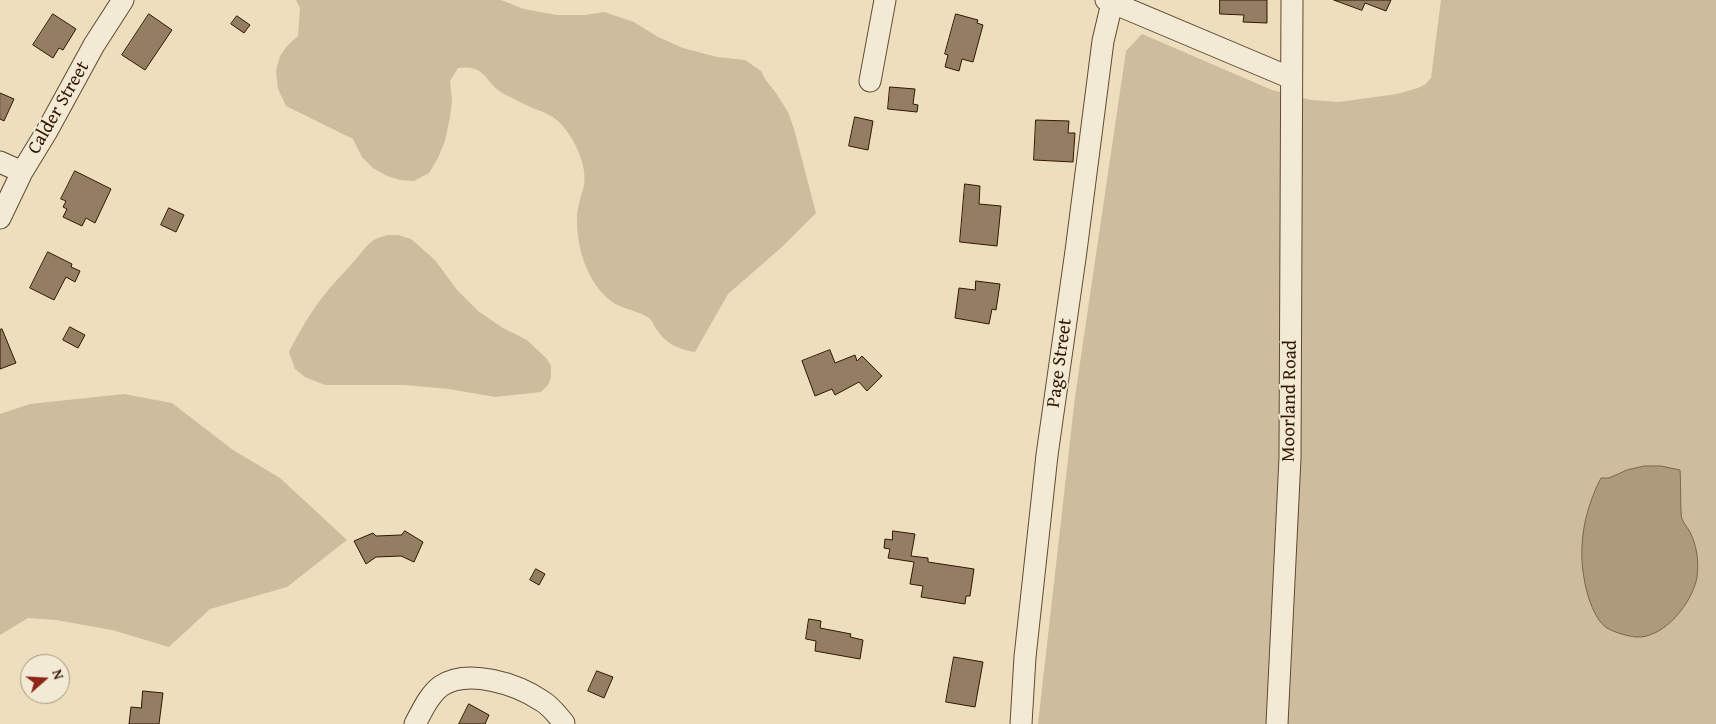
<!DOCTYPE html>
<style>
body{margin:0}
#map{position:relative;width:1716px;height:724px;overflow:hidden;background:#eddebe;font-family:"Gentium Book Plus",serif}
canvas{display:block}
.north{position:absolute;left:20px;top:654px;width:50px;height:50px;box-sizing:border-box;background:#f3ead5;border:1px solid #a59680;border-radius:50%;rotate:71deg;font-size:14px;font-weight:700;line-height:20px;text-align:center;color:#311700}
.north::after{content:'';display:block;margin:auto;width:18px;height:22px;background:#8f2418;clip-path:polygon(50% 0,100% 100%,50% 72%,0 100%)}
</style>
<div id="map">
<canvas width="1716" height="724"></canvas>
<div class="north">N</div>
</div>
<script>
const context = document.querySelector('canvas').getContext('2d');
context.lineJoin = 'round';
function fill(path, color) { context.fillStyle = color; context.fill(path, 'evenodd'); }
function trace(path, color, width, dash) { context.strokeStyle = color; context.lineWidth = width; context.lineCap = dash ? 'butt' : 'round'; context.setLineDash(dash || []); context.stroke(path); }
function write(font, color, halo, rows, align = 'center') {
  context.font = font + ' "Gentium Book Plus",serif'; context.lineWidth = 4; context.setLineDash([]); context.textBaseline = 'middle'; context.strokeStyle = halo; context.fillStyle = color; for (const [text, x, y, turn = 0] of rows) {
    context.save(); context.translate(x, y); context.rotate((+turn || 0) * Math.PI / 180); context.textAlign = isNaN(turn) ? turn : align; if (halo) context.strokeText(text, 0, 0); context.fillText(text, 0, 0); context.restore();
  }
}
fill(new Path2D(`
 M 296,0 L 501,0 L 524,9 L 557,15 L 585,15 L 604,12 L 634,22 L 658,37 L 683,48 L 717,57 L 745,60 L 761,71 L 765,79 L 776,93 L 788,112 L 794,129 L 816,213 L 782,247 L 728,294 L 695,352 C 680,350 665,343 657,330 C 654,326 652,320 649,318 C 637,310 621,309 611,301 C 586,282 576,245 577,215 C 578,205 581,196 584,186 C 588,165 573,135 558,121 C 548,112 536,110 524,104 C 517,101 511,97 504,94 C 485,84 487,64 458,68 L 450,81 L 452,100 L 450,117 L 445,141 L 438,158 L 429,173 L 414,181 L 400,180 L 387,176 L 373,168 L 362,157 L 353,139 L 286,106 L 278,89 L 276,71 L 280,56 L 287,46 L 298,36 L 300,8 Z
 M 1441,0 L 1716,0 L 1716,724 L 1038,724 L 1075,397 L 1126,51 L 1142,34 L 1272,90 L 1311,100 L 1339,102 L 1397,94 L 1418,88 L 1426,84 L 1431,78 Z
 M 388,235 L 398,235 L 411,239 L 435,260 L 457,290 L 478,311 L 503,328 L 527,340 L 547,359 L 551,366 L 551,377 L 548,385 L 541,392 L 495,397 L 449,389 L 404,385 L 325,385 L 305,377 L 295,369 L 289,352 C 300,330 313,308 329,289 C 337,279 347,270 355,260 C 368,246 367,240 388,235 Z
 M 124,394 L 172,403 L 233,450 L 280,478 L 347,540 L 287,587 L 210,609 L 169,647 L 112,630 L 56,620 L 28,618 L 0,635 L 0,414 L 30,404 Z`), '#cdbc9e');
const water = new Path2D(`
 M 1644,466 L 1661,466 L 1680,470 C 1681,479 1680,513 1682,519 C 1684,524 1688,528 1690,532 C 1697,546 1699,562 1697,577 C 1693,602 1664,639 1636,637 C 1627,636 1616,633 1607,628 C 1598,622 1593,610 1589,599 C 1576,557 1581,517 1601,478 L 1609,478 L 1627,470 Z`);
fill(water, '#ad9a7d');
trace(water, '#7b664b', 1);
const building = new Path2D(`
 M 1220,0 L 1267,0 L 1267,23 L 1243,22 L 1244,15 L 1220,14 Z
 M 1334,0 L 1391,0 L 1386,11 L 1365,3 L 1362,10 Z
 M 53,14 L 76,29 L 63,50 L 59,48 L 53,58 L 33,45 Z
 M 149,14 L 172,30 L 145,70 L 122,55 Z
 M 956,14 L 978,20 L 977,23 L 983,25 L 973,62 L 962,59 L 959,71 L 945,67 L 948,55 L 945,54 Z
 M 237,16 L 250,25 L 244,33 L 231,24 Z
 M 890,87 L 915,89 L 913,104 L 918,105 L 917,112 L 888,109 Z
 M 0,93 L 14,99 L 4,121 L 0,119 Z
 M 855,117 L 873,121 L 868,150 L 849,146 Z
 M 1036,120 L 1069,121 L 1068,133 L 1075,133 L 1073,162 L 1034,160 Z
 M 75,171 L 111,189 L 95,223 L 86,218 L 82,226 L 63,217 L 67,209 L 63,207 L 66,201 L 61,199 Z
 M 965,184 L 980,186 L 979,204 L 1001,206 L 997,246 L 960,242 Z
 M 169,208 L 184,215 L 176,232 L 161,225 Z
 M 48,252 L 72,264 L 71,267 L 80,271 L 75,282 L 66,277 L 54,300 L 30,288 Z
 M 976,281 L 1000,284 L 996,310 L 992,309 L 989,324 L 955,318 L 959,288 L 975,290 Z
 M 70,327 L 85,335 L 78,348 L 63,340 Z
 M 2,329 L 16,363 L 0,369 L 0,330 Z
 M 830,350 L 835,363 L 855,355 L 857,361 L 862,356 L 882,376 L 867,391 L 859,382 L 835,395 L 832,389 L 815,396 L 802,361 Z
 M 405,531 L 423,542 L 414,562 L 401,556 L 376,557 L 366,564 L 354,541 L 373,533 L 376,536 L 401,535 Z
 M 893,531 L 915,534 L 911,556 L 928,558 L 928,562 L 974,569 L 970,596 L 966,596 L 965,604 L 921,597 L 923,586 L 910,584 L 914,562 L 888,558 L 890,549 L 884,548 L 885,539 L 892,540 Z
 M 536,569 L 545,574 L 539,585 L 530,580 Z
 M 809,619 L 821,621 L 820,628 L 851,634 L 850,637 L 863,640 L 860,659 L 815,651 L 816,641 L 806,639 Z
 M 954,657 L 983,662 L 975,707 L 946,702 Z
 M 597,671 L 613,677 L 604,698 L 588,691 Z
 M 143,691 L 163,693 L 159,724 L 129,724 L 131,707 L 141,708 Z
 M 469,704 L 489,715 L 485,724 L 459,724 Z`);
fill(building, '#937e63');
trace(building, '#311700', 1);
const minor = new Path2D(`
 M 1106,0 L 1291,78
 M 870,81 L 885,0
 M 0,162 L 22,172
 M 0,218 L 22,172 L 47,131 L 94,45 L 123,0
 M 415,724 C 422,711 429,695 441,686 C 468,668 517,684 542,701 C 551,706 557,715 564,723
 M 1021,724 L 1025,657 L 1047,455 L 1076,251 L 1103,41 L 1112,3
 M 1277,724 L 1290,458 L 1292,0`);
trace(minor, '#604930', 23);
trace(minor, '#f3ead5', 21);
write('19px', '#311700', '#f3ead5', [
 ["Calder Street",59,108,-60],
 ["Page Street",1060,363,-82],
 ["Moorland Road",1290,401,-89]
]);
</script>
